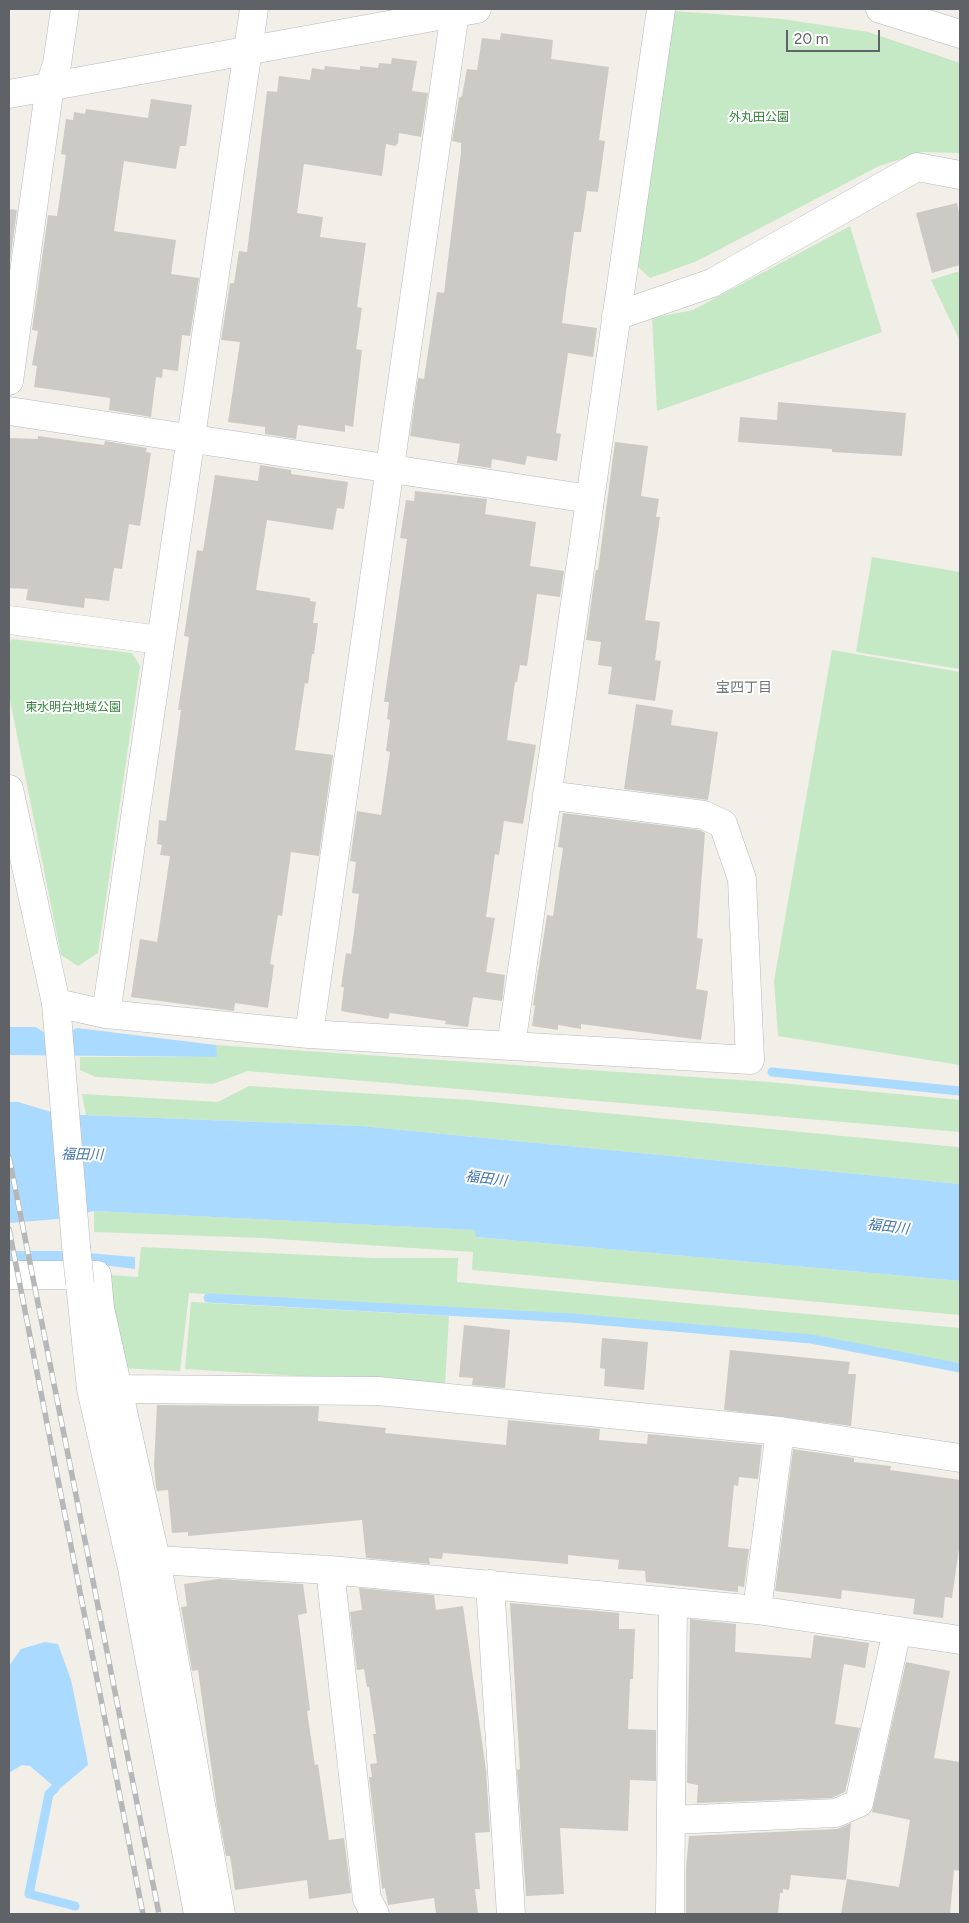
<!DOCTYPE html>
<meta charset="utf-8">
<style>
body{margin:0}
#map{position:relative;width:969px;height:1923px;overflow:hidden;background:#f1efe8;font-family:Figtree,sans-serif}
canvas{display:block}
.frame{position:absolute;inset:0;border:10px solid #5f6368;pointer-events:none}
.scale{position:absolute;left:786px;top:30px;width:94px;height:22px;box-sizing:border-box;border:2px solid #5f6368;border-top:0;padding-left:6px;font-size:15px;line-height:18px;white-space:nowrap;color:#5f6368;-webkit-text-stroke:4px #fff;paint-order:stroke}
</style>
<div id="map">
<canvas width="969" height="1923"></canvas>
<div class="frame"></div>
<div class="scale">20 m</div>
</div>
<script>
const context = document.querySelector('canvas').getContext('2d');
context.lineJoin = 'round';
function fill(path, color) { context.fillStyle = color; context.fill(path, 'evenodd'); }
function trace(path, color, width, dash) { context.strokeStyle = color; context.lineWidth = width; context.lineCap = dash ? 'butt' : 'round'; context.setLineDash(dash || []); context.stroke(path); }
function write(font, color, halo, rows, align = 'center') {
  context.font = font + ' Figtree,"Noto Sans JP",sans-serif'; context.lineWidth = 4; context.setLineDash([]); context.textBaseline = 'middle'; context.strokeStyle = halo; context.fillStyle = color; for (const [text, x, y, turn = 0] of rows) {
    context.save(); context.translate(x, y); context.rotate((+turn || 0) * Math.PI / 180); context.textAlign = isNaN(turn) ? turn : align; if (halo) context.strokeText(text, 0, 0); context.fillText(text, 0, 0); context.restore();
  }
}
fill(new Path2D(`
 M 674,11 L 782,19 L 868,32 L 960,63 L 960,153 L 923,152 L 879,166 L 697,261 L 650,278 L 636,265 Z
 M 850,226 L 882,332 L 657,411 L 652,318 L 693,310 Z
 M 960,271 L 960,341 L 931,280 Z
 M 872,557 L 960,572 L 960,669 L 856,652 Z
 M 12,639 L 132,653 L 140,666 L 98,953 L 78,966 L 61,955 L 9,695 L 9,643 Z
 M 832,650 L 960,672 L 960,1065 L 778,1036 L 774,981 Z
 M 216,1045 L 769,1082 L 960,1100 L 960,1132 L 248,1071 L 213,1084 L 96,1077 L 80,1070 L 80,1057 L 216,1057 Z
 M 249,1086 L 470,1100 L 957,1147 L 960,1148 L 960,1184 L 361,1126 L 86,1115 L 82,1094 L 218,1102 Z
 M 94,1211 L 476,1230 L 476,1237 L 960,1281 L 960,1315 L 472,1270 L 473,1252 L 262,1238 L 94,1232 Z
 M 141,1247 L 373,1258 L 458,1258 L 457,1282 L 960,1328 L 960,1364 L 811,1336 L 568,1315 L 189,1293 L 180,1371 L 119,1368 L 108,1275 L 138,1277 Z
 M 191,1302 L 449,1316 L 445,1385 L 185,1369 Z`), '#c5e8c5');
fill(new Path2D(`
 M 9,1027 L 36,1027 L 45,1033 L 69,1032 L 77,1028 L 216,1045 L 217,1057 L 9,1055 Z
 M 9,1102 L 18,1102 L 58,1114 L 361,1126 L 960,1184 L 960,1281 L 476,1237 L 475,1230 L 94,1211 L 57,1219 L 9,1223 Z
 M 9,1251 L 63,1251 L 135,1257 L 135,1269 L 95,1264 L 9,1263 Z
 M 45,1642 L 58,1644 L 71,1680 L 87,1758 L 88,1765 L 58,1790 L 30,1766 L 22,1765 L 9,1773 L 9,1666 L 21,1649 Z`), '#aadaff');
trace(new Path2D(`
 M 772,1072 L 960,1091
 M 208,1298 L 571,1318 L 811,1339 L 960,1368
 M 55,1788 L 49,1794 L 29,1894 L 75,1906`), '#aadaff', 9);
fill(new Path2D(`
 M 501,33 L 553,40 L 551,59 L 609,67 L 599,140 L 605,141 L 598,192 L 587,191 L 581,232 L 574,232 L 562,323 L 597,328 L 593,357 L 568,353 L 556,433 L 561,434 L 557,461 L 527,456 L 525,465 L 492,459 L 491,468 L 457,463 L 460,444 L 410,436 L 418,378 L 424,379 L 437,292 L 444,293 L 461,153 L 461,143 L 452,141 L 459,98 L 462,96 L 467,69 L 477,70 L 482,38 L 500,40 Z
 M 392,58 L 417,61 L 412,91 L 428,93 L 421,137 L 399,133 L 398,143 L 395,146 L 386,144 L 382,176 L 304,164 L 297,213 L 323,217 L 320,237 L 366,243 L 357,307 L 362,308 L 356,349 L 362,350 L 353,427 L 345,425 L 345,432 L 298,425 L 296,439 L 265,434 L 265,427 L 228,422 L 240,342 L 221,340 L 230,283 L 234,283 L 239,251 L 247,252 L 267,91 L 277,92 L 279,76 L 310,80 L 312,68 L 324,70 L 325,66 L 360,70 L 360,66 L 378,68 L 379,63 L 391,64 Z
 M 151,99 L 192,105 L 186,146 L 180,146 L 176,169 L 124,161 L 114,231 L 176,240 L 171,274 L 199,278 L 190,336 L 182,335 L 178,371 L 163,369 L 162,378 L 156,377 L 151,417 L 109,410 L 110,398 L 34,387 L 37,366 L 32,365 L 38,331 L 32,330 L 48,215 L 57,216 L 66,155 L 61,154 L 66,119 L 73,120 L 74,112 L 85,114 L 86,109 L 148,118 Z
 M 957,203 L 960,217 L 960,265 L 932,273 L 916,213 Z
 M 9,209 L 17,210 L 9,269 Z
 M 778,402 L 906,413 L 902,456 L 832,452 L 832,449 L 738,442 L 740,417 L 777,420 Z
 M 38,436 L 104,445 L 105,441 L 147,448 L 146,452 L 151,453 L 140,526 L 129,524 L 122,569 L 114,568 L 109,601 L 85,598 L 84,608 L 26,600 L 28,589 L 9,588 L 9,438 L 38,439 Z
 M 615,442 L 648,446 L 641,496 L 659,499 L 656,517 L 660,517 L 645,620 L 660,622 L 655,660 L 661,661 L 655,701 L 608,694 L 612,667 L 598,665 L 601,642 L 586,640 L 595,575 L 596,570 L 598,570 Z
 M 260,465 L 291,470 L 291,474 L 348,482 L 344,509 L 337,508 L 333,530 L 267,520 L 256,590 L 310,598 L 310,601 L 316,602 L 313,623 L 318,623 L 314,654 L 312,654 L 308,684 L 305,683 L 295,750 L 333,755 L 319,856 L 291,852 L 282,916 L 278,915 L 270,964 L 274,965 L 268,1008 L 235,1003 L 234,1011 L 131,997 L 140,939 L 157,942 L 170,856 L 160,855 L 162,845 L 157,844 L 159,820 L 166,821 L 181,710 L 178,710 L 189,637 L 184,636 L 197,550 L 203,551 L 215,475 L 258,481 Z
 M 415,491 L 487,499 L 485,514 L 536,522 L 530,566 L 564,571 L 560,597 L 537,594 L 527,666 L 520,665 L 517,682 L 515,682 L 507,740 L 536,745 L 523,824 L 504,821 L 499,855 L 495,854 L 486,917 L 495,918 L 486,972 L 505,975 L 502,1001 L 473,997 L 468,1027 L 445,1024 L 446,1021 L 390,1013 L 388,1019 L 341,1011 L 344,987 L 341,987 L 346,953 L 351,954 L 359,894 L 352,893 L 356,862 L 350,861 L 357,811 L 381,815 L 390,752 L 386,751 L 390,720 L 387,719 L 389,702 L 384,702 L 407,539 L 400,538 L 406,500 L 414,501 Z
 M 636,704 L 673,710 L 671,725 L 718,732 L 708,800 L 624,789 Z
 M 563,813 L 700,830 L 705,833 L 697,938 L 703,939 L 696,989 L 708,991 L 701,1040 L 581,1024 L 581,1029 L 558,1025 L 558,1030 L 532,1026 L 535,1006 L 533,1005 L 547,915 L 553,916 L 563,848 L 558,847 Z
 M 464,1325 L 510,1330 L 505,1388 L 472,1385 L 473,1378 L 459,1377 Z
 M 602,1338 L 648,1342 L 644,1390 L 604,1386 L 605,1369 L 600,1368 Z
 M 730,1350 L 850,1362 L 848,1374 L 856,1374 L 851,1426 L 724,1410 Z
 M 157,1405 L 319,1406 L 318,1421 L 386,1428 L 385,1433 L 506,1445 L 508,1420 L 600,1429 L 599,1440 L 647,1444 L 648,1434 L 762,1445 L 758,1479 L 739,1477 L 738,1486 L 734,1485 L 728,1547 L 749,1549 L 744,1587 L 738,1586 L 738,1592 L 646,1582 L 645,1571 L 618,1569 L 619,1560 L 568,1555 L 568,1564 L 443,1553 L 442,1559 L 429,1558 L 430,1564 L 366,1558 L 362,1520 L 188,1536 L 188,1532 L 172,1533 L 168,1490 L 157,1491 L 156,1487 L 154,1465 Z
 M 793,1449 L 854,1458 L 854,1462 L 891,1466 L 890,1470 L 960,1480 L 960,1542 L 952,1598 L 945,1597 L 943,1618 L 913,1614 L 915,1599 L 842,1590 L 841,1599 L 775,1591 Z
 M 218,1579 L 303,1584 L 307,1613 L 298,1615 L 310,1710 L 307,1711 L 315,1765 L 318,1764 L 329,1840 L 344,1838 L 351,1893 L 309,1899 L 307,1880 L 235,1890 L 230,1856 L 226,1856 L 217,1808 L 198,1670 L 192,1671 L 181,1607 L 187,1606 L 184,1584 Z
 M 359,1588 L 434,1595 L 436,1610 L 463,1606 L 486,1770 L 490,1832 L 475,1833 L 480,1889 L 475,1889 L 478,1914 L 436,1914 L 434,1898 L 388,1905 L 385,1888 L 382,1889 L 369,1777 L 372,1777 L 370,1764 L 377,1763 L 373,1734 L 376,1734 L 369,1687 L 367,1687 L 364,1669 L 357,1670 L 350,1612 L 362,1610 Z
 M 510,1603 L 619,1613 L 619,1629 L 635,1629 L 633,1679 L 630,1679 L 628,1729 L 656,1730 L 656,1781 L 630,1780 L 628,1831 L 560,1828 L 564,1894 L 526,1896 L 517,1770 L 520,1769 Z
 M 690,1619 L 736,1624 L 735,1652 L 811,1658 L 814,1635 L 869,1643 L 865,1668 L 844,1664 L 835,1724 L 860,1728 L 845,1792 L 832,1798 L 697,1803 L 698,1785 L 687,1783 Z
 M 906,1662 L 950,1671 L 934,1758 L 960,1762 L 960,1871 L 954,1870 L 950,1914 L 841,1914 L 847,1879 L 899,1887 L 910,1820 L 872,1812 Z
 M 851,1823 L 846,1880 L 791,1875 L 789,1890 L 783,1889 L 783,1893 L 780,1893 L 778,1914 L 686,1914 L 686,1867 L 689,1836 L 837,1829 Z`), '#cccac5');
const minor = new Path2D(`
 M 616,316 L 712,283 L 917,167 L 960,175
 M 9,381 L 50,85 L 57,64 L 65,9
 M 9,411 L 590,499
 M 9,620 L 160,640
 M 56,1003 L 106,1014 L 309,1034 L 511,1046 L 661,9
 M 106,1014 L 254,9
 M 309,1034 L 455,12
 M 511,1046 L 750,1060 L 742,879 L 723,824 L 704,815 L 547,795
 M 9,1275 L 97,1275 L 100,1308 L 156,1560 L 221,1914
 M 119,1389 L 378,1391 L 780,1431 L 960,1458
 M 156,1560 L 330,1570 L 757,1610 L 960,1640
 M 330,1570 L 367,1899 L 375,1914
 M 490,1584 L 511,1914
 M 757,1610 L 780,1431
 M 671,1820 L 836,1813 L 859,1803 L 897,1631
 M 670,1914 L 673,1602`);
const tertiary = new Path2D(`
 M 880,9 L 960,34
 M 9,94 L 477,9
 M 9,789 L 56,1003 L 76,1246
 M 80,1284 L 91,1389 L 132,1568 L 198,1914`);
trace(minor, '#b5b8bc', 29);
trace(tertiary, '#b5b8bc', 29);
trace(minor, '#fff', 28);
trace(tertiary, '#fff', 28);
const rail = new Path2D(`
 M 9,1157 L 159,1914
 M 9,1229 L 143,1914`);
trace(rail, '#b6b7b8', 5.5);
trace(rail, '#fff', 4, [11]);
const tertiaryBridge = new Path2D(`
 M 76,1246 L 80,1284`);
trace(tertiaryBridge, '#b5b8bc', 29, []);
trace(tertiaryBridge, '#fff', 28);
write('12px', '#348238', '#fff', [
 ["外丸田公園",759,117],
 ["東水明台地域公園",73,707]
]);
write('14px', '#70757a', '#fff', [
 ["宝四丁目",744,688]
]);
write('italic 14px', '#4174aa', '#fff', [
 ["福田川",82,1155,1],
 ["福田川",486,1179,7],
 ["福田川",888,1227,7]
]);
</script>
